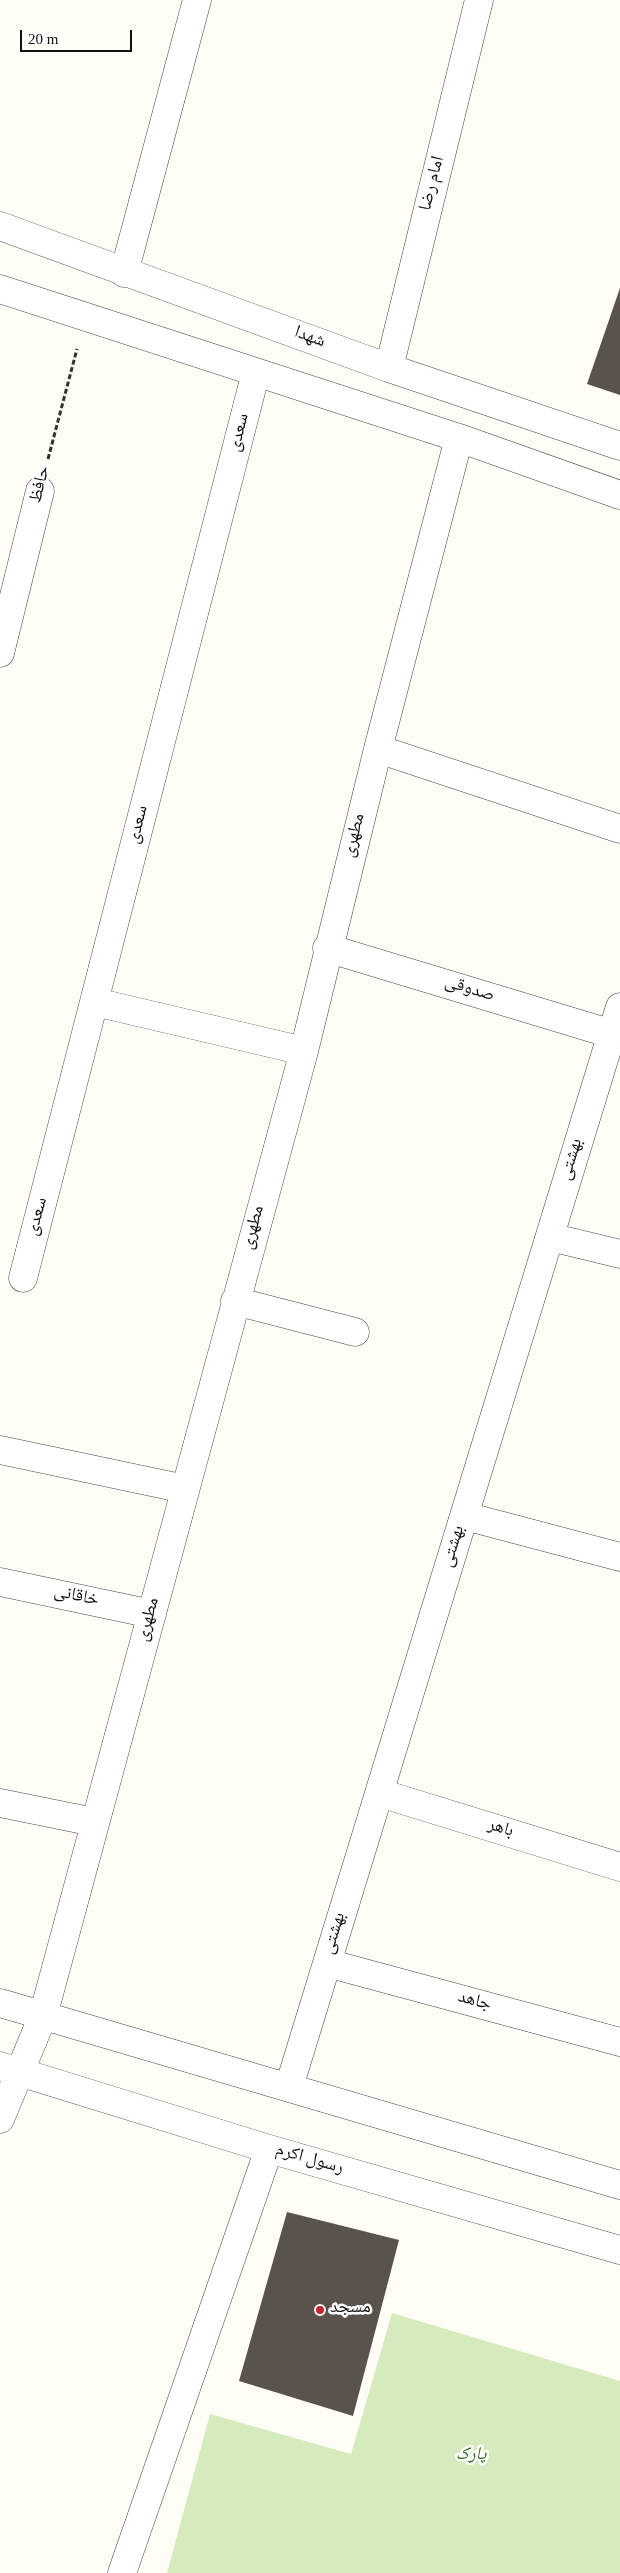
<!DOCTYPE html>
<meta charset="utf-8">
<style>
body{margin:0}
#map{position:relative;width:620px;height:2573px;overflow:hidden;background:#fffdf5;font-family:Georgia,serif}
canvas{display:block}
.scale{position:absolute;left:20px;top:30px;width:112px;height:22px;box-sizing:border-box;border:2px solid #111;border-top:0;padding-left:6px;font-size:15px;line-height:18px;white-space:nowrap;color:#111;-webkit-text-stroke:4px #fff;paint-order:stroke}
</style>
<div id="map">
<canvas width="620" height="2573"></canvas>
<div class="scale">20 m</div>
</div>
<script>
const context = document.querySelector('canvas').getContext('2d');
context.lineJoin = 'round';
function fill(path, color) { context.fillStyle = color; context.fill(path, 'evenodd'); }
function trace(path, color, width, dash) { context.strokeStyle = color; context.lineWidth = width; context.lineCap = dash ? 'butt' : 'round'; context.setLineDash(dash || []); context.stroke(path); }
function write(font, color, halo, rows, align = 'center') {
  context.font = font + ' Georgia,"Noto Naskh Arabic",serif'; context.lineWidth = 5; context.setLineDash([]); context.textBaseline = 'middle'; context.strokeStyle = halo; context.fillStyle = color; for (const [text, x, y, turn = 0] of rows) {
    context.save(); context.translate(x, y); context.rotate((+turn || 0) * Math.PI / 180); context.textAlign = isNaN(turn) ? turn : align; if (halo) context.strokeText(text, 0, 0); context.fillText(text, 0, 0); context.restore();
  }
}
fill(new Path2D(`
 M 392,2313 L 620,2381 L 620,2573 L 167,2573 L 210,2414 L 351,2454 Z`), '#d5ebbd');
fill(new Path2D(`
 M 620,288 L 620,395 L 587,384 Z
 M 287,2212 L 399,2240 L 353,2416 L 239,2381 Z`), '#5a524d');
const minor = new Path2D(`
 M 0,226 L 389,368 L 620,446
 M 124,273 L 197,0
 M 0,289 L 459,438 L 620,495
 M 389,368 L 479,0
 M 0,653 L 40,491
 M 378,749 L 620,829
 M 327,948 L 612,1034
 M 95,1002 L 304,1051
 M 550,1237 L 620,1254
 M 23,1278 L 256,372
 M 235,1301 L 355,1332
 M 0,1450 L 185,1489
 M 465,1516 L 620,1557
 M 0,1582 L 152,1614
 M 380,1793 L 620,1867
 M 0,1803 L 94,1822
 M 327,1963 L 620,2042
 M 0,2003 L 620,2185
 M 0,2066 L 269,2149 L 620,2250
 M 289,2087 L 620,1007
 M 0,2119 L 43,2016 L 304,1051 L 378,749 L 459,438
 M 122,2573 L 269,2149`);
trace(minor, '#444', 29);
trace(new Path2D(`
 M 48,459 L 77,349`), '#333', 3, [5, 2.5]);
trace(minor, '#fff', 28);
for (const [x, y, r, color] of [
 [320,2310,5,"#c4262e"]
]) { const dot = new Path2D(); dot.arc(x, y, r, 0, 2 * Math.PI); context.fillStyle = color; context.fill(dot); trace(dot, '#fff', 2); }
write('18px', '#111', '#fff', [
 ["امام رضا",434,184,-76],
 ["شهدا",309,339,20],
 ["سعدی",241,433,-76],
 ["حافظ",42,485,-76],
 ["سعدی",140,825,-76],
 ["مطهری",356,836,-76],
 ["صدوقی",469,991,17],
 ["بهشتی",573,1160,-73],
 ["سعدی",39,1217,-75],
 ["مطهری",255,1228,-75],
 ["بهشتی",455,1547,-73],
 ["خاقانی",76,1598,12],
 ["مطهری",150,1620,-75],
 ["باهر",500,1830,17],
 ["بهشتی",336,1934,-73],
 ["جاهد",474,2003,15],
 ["رسول اکرم",309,2161,16]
]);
write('18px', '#111', '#fff', [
 ["مسجد",330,2310]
], 'left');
write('italic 18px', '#2f6b1f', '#fff', [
 ["پارک",471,2457]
]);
</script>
